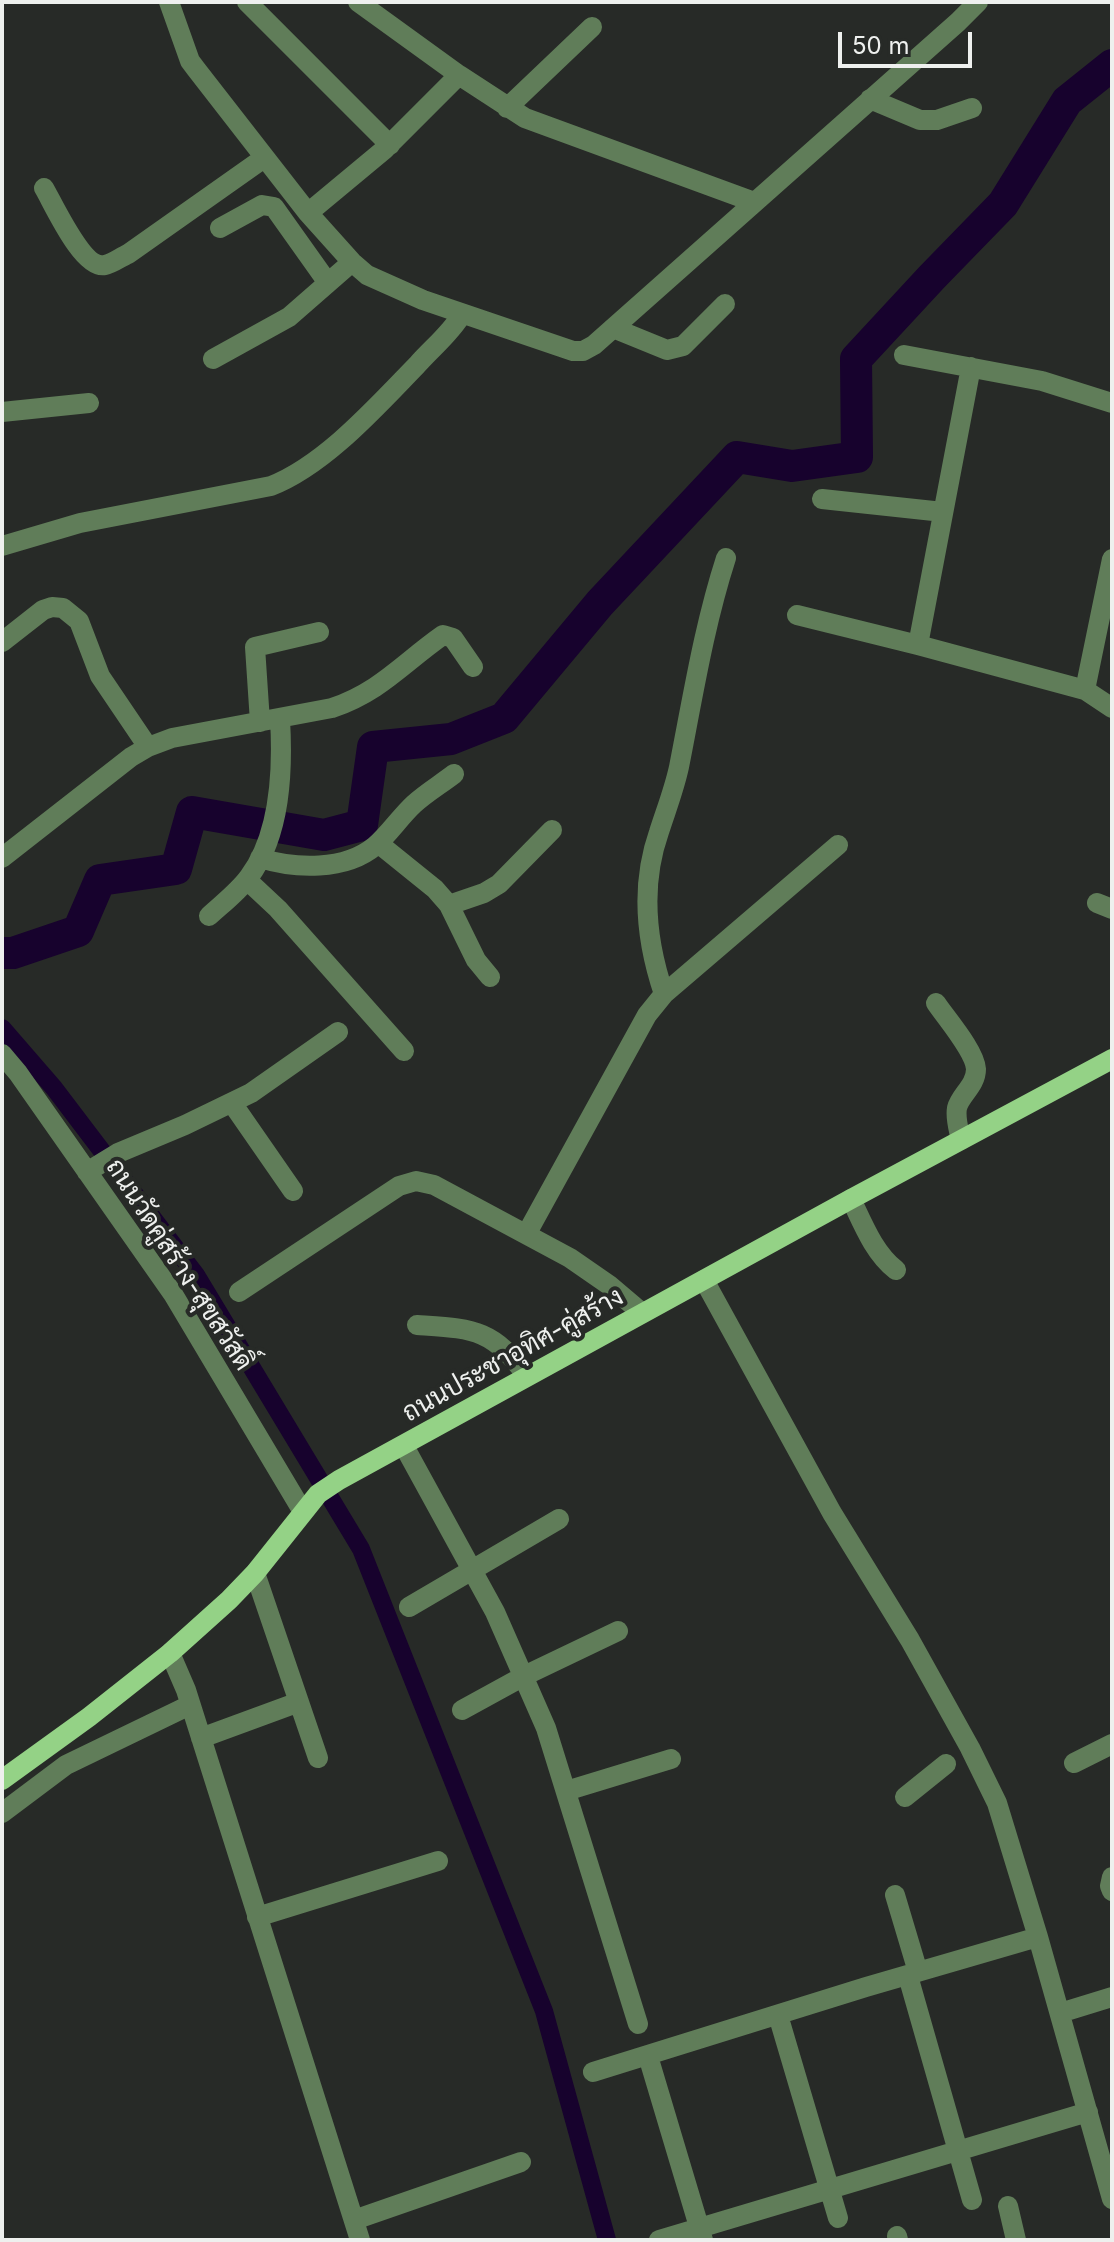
<!DOCTYPE html>
<meta charset="utf-8">
<style>
body{margin:0}
#map{position:relative;width:1114px;height:2242px;overflow:hidden;background:#272a27;font-family:Inter,sans-serif}
canvas{display:block}
.frame{position:absolute;inset:0;border:4px solid #eef0ee;pointer-events:none}
.scale{position:absolute;left:838px;top:32px;width:134px;height:36px;box-sizing:border-box;border:4px solid #eef0ee;border-top:0;padding-left:10px;font-size:24px;line-height:28px;white-space:nowrap;color:#eef0ee;-webkit-text-stroke:6px #272a27;paint-order:stroke}
</style>
<div id="map">
<canvas width="1114" height="2242"></canvas>
<div class="frame"></div>
<div class="scale">50 m</div>
</div>
<script>
const context = document.querySelector('canvas').getContext('2d');
context.lineJoin = 'round';
function trace(path, color, width, dash) { context.strokeStyle = color; context.lineWidth = width; context.lineCap = dash ? 'butt' : 'round'; context.setLineDash(dash || []); context.stroke(path); }
function write(font, color, halo, rows, align = 'center') {
  context.font = font + ' Inter,Sarabun,sans-serif'; context.lineWidth = 8; context.setLineDash([]); context.textBaseline = 'middle'; context.strokeStyle = halo; context.fillStyle = color; for (const [text, x, y, turn = 0] of rows) {
    context.save(); context.translate(x, y); context.rotate((+turn || 0) * Math.PI / 180); context.textAlign = isNaN(turn) ? turn : align; if (halo) context.strokeText(text, 0, 0); context.fillText(text, 0, 0); context.restore();
  }
}
trace(new Path2D(`
 M 2,1028 L 54,1088 L 196,1275 L 361,1549 L 544,2011 L 607,2240`), '#17022d', 18);
trace(new Path2D(`
 M 2,953 L 13,953 L 78,931 L 100,880 L 176,869 L 192,812 L 324,835 L 362,825 L 373,747 L 451,739 L 504,718 L 600,603 L 737,457 L 792,466 L 857,457 L 856,359 L 932,277 L 1003,204 L 1067,101 L 1112,65`), '#17022d', 32);
trace(new Path2D(`
 M 169,2 L 190,61 L 196,69 L 308,213 L 352,262 L 367,275 L 423,300 L 573,351 L 583,351 L 594,345 L 958,22 L 978,2
 M 247,2 L 390,145
 M 358,2 L 459,75 L 525,118 L 754,202
 M 870,99 L 920,120 L 937,120 L 972,108
 M 507,108 L 592,27
 M 44,188 C 54,205 83,270 105,265 C 112,264 121,257 128,254 L 264,158
 M 308,213 L 385,149 L 459,75
 M 220,228 L 262,205 L 274,207 L 328,283
 M 613,328 L 667,350 L 683,346 L 725,304
 M 904,355 L 1042,381 L 1112,403
 M 213,359 L 289,317 L 352,262
 M 2,412 L 89,403
 M 822,499 L 943,512
 M 2,546 L 80,523 L 271,486 C 325,465 377,406 417,365 C 432,348 451,333 462,314
 M 797,615 L 918,645 L 1085,690 L 1112,708
 M 2,642 L 43,610 L 52,607 L 63,608 L 79,621 L 100,676 L 148,747
 M 918,645 L 971,367
 M 1085,690 L 1112,559
 M 260,722 L 255,647 L 319,632
 M 378,843 L 435,889 L 449,905 L 484,893 L 499,884 L 552,830
 M 2,858 L 131,757 L 148,747 L 172,738 L 332,708 C 380,692 403,663 443,635 L 453,638 L 473,667
 M 260,858 C 295,869 345,871 375,846 C 389,834 400,817 414,804 C 426,793 441,784 454,774
 M 247,880 L 278,909 L 404,1051
 M 1097,903 L 1112,909
 M 449,905 L 476,960 L 490,977
 M 209,916 C 222,904 238,892 249,877 C 281,834 283,770 280,719
 M 664,994 C 646,941 640,886 659,832 C 666,810 674,790 679,767 C 693,696 704,626 726,558
 M 936,1003 C 946,1018 975,1051 976,1069 C 976,1086 960,1095 957,1108 C 955,1119 959,1130 961,1140
 M 2,1054 L 18,1073 L 173,1294 L 303,1512
 M 232,1103 L 293,1191
 M 87,1172 L 118,1153 L 185,1125 L 251,1093 L 338,1032
 M 851,1199 C 863,1224 874,1253 896,1270
 M 527,1233 L 647,1015 L 664,994 L 838,845
 M 704,1280 L 832,1513 L 910,1640 L 970,1748 L 997,1803 L 1038,1937 L 1112,2199
 M 239,1292 L 399,1186 L 416,1181 L 434,1185 L 570,1258 L 609,1285 L 642,1313
 M 417,1325 C 473,1329 492,1328 527,1376
 M 404,1446 L 495,1612 L 546,1728 L 638,2024
 M 255,1573 L 318,1758
 M 409,1607 L 559,1519
 M 170,1653 L 186,1690 L 360,2240
 M 462,1710 L 524,1676 L 618,1631
 M 201,1738 L 299,1702
 M 1074,1763 L 1112,1744
 M 566,1791 L 671,1759
 M 905,1797 L 946,1764
 M 2,1813 L 66,1765 L 190,1705
 M 1112,1877 L 1110,1886 L 1112,1891
 M 895,1895 L 918,1972
 M 257,1917 L 438,1861
 M 908,1976 L 972,2200
 M 1060,2013 L 1112,1997
 M 778,2015 L 838,2218
 M 648,2056 L 703,2240
 M 593,2072 L 866,1987 L 1038,1937
 M 1008,2206 L 1016,2240
 M 354,2220 L 521,2162
 M 897,2236 L 898,2240
 M 659,2240 L 1088,2112`), '#607d59', 20);
trace(new Path2D(`
 M 2,1780 L 89,1717 L 170,1653 L 229,1600 L 255,1573 L 318,1494 L 339,1480 L 851,1199 L 1112,1059`), '#94d286', 20);
write('26px', '#eef0ee', '#272a27', [
 ["ถนนวัดคู่สร้าง-สุขสวัสดิ์",179,1265,57],
 ["ถนนประชาอุทิศ-คู่สร้าง",513,1355,-29]
]);
</script>
